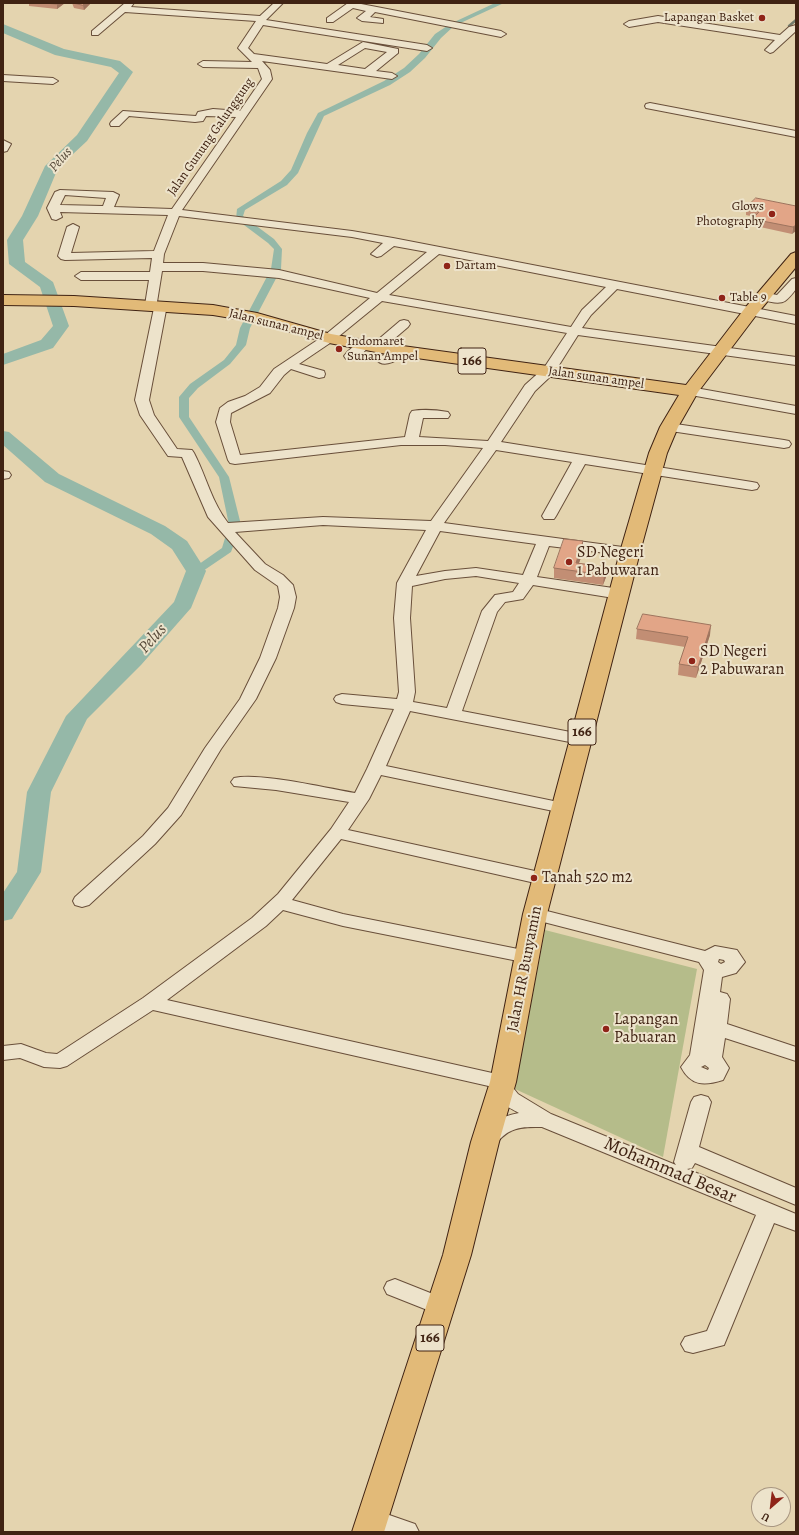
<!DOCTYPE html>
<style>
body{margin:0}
#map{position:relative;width:799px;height:1535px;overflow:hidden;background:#e4d4af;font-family:Alegreya,serif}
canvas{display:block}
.frame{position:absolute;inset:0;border:4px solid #402313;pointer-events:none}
.north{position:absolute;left:751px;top:1487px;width:40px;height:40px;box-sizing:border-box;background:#ede3cb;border:1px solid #a89681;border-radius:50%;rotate:208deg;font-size:11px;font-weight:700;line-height:16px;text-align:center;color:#402313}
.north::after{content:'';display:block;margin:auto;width:14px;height:18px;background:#8f2418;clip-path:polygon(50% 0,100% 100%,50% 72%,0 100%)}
</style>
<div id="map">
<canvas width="799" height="1535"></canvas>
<div class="frame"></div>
<div class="north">U</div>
</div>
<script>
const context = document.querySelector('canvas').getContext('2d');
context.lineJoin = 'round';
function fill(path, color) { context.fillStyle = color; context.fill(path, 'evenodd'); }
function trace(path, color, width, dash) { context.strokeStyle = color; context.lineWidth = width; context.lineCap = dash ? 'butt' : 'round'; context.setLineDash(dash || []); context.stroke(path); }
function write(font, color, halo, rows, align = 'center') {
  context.font = font + ' Alegreya,serif'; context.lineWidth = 4; context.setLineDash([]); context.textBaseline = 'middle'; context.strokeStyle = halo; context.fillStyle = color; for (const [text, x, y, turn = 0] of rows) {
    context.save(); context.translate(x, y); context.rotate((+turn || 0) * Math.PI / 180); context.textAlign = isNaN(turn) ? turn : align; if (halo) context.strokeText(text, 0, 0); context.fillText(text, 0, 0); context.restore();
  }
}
fill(new Path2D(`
 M 545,930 L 697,969 L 663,1157 L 515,1089 Z`), '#b5bc8a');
trace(new Path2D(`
 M 789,26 L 796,20`), '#737c6c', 2.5);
fill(new Path2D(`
 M 495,3 L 504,3 L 454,26 L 441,38 L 425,58 L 410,72 L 390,85 L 324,116 L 298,173 L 287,185 L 245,210 L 243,216 L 274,239 L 282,249 L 281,269 L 250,328 L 246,345 L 230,364 L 198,388 L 189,398 L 189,417 L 229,477 L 241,525 L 231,552 L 200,573 L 192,573 L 190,571 L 192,569 L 222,548 L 229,525 L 219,477 L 179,417 L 179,397 L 190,384 L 224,360 L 236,345 L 240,328 L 271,269 L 274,249 L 268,243 L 236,219 L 237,209 L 281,181 L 291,170 L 307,133 L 318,113 L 384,81 L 404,68 L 419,54 L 435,34 L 450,24 Z`), '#95b8a8');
fill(new Path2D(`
 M 3,24 L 64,49 L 120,61 L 133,72 L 87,141 L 58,168 L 38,216 L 23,240 L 25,262 L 53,282 L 69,326 L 53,348 L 3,365 L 3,354 L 41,340 L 53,326 L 40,287 L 9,264 L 7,240 L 22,216 L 45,166 L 77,135 L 119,73 L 111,67 L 55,55 L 3,33 Z
 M 3,431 L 9,432 L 59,474 L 165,526 L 187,541 L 206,571 L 191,608 L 141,665 L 87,719 L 51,792 L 41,872 L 12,919 L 3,921 L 3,893 L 17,872 L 27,792 L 66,716 L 174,602 L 186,571 L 172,549 L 151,534 L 45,482 L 3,445 Z`), '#95b8a8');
const minor = new Path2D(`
 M 125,3 L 134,3 L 131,7 L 260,16 L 274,3 L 283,3 L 266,20 L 427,45 L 432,48 L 427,51 L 263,25 L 248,48 L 254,54 L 327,64 L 363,42 L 398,49 L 398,53 L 376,71 L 392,73 L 397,76 L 392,79 L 262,61 L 270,70 L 272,79 L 182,210 L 352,231 L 393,238 L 796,316 L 796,324 L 617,289 L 591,315 L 582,328 L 796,357 L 796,365 L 578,335 L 554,373 L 535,391 L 501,442 L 752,482 L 757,483 L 759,486 L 757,489 L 752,490 L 585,464 L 556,516 L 554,519 L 544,519 L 542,516 L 572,462 L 496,450 L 444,523 L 630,548 L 635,549 L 637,552 L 635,555 L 630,556 L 549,546 L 537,577 L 620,589 L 625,591 L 628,594 L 625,597 L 620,599 L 533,585 L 523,599 L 505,602 L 497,612 L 462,711 L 586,735 L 588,739 L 586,743 L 580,744 L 410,711 L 386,766 L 563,803 L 569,804 L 572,808 L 569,812 L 563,813 L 381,775 L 369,799 L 348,830 L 544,873 L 550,875 L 553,879 L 550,883 L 544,885 L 341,839 L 292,900 L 343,914 L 528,951 L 535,952 L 537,957 L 535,962 L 528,963 L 343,926 L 283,910 L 266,926 L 167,1000 L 510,1077 L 514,1089 L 518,1094 L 551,1114 L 676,1165 L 674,1162 L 691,1102 L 694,1097 L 701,1095 L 708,1097 L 711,1102 L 699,1147 L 796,1188 L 796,1205 L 695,1163 L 692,1168 L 687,1169 L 796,1214 L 796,1231 L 774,1223 L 724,1345 L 693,1353 L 685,1351 L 681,1344 L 685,1337 L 707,1331 L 756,1215 L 542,1127 C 532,1127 520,1126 511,1131 C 497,1137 497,1151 480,1145 L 477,1140 C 486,1123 500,1117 519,1113 C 508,1107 495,1101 493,1087 L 153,1010 L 67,1066 L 60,1068 L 44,1067 L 20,1058 L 3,1060 L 3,1046 L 21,1044 L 46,1053 L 57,1054 L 143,998 L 252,918 L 278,894 L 331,829 L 349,802 L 276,790 L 234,786 L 231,782 L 234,778 C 259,772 326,788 355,793 L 367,769 L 394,709 L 342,704 L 336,702 L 334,699 L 336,696 L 342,694 L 397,699 L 399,692 L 394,618 L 397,583 L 426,530 L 323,525 L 235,532 L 265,564 L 283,575 L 293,585 L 296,597 L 294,608 L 276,658 L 256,699 L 221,749 L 181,815 L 155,844 L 89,905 L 82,907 L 75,905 L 73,901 L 75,897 L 143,836 L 168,808 L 205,748 L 240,699 L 260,658 L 278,608 L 280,597 L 278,586 L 255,570 L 208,517 L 182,457 L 168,456 L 140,415 L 135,400 L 154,308 L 147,308 L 145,305 L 149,280 L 81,280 L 75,276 L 81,272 L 150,272 L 152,258 L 65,260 L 61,259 L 58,256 L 67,227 L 73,224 L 79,227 L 71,253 L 154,251 L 168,215 L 60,212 L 62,217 L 56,220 L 52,219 L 47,208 L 55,192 L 60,190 L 113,192 L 119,195 L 114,207 L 172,209 L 236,117 L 206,116 L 203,121 L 195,122 L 129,116 L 119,126 L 111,126 L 110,124 L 111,122 L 123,111 L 196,116 L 198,112 L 213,109 L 240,111 L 262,79 L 258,68 L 203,67 L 198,64 L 203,61 L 252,62 L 238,48 L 256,21 L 125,12 L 98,35 L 92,35 L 92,31 ZM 365,48 L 387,52 L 365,69 L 338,65 ZM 65,195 L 106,198 L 103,206 L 60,205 ZM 179,216 L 352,237 L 383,243 L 371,254 L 377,257 L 381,256 L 394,246 L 427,252 L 377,293 L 279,270 L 203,263 L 163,263 L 164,254 ZM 439,254 L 606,287 L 582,310 L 571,327 L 389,295 ZM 162,271 L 203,271 L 279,278 L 370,298 L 325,335 L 274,369 L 260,387 L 245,396 L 228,402 L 220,408 L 216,422 L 228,460 L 230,463 L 235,464 L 401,445 L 445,445 L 483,448 L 431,521 L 323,517 L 228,523 C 212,503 206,476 194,453 L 192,450 L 177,449 L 154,415 L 149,400 L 167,305 L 165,302 L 157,302 ZM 382,301 L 567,333 L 544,368 L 525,385 L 488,441 L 419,437 L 423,418 L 448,418 L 450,415 L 448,412 C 437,410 423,409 412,411 L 410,414 L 405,437 L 240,455 L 230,422 L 231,413 L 270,393 L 284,375 L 291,369 L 319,378 L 324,377 L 325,374 L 324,371 L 299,364 L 333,341 ZM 440,531 L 536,544 L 523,575 L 476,568 L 445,571 L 416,576 ZM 476,576 L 519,583 L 513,592 L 495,595 L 482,611 L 447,708 L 413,702 L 415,692 L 410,618 L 412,586 L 445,579 Z
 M 348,3 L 356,3 L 501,31 L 506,34 L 501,37 L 375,12 L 370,17 L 383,19 L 383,23 L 362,21 L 357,18 L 366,11 L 353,8 L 333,22 L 327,22 L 327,18 Z
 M 658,16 L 780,35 L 789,27 L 796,25 L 796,31 L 773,52 L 770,53 L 765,50 L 775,40 L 658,22 L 629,27 L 624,24 L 629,21 Z
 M 3,75 L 53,78 L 58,81 L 53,84 L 3,81 Z
 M 650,103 L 796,131 L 796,137 L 646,108 L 645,106 L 646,104 Z
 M 3,140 L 11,144 L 7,151 L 3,152 Z
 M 796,278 L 796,289 C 793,293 789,298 785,301 C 779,305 761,301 757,296 L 763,292 L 777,295 L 792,279 Z
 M 404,320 L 408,321 L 410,324 L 408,327 L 381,350 L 373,350 L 371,347 L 373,344 L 400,321 Z
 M 364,341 L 370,345 C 365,352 355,361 346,359 L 344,356 C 348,350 357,343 364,341 Z
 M 401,347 L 407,351 C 402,359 383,370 376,359 L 378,356 L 387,355 Z
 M 690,387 L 796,406 L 796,414 L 685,394 L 683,391 L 685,388 Z
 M 669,423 L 784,440 L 789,441 L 791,444 L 789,447 L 784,448 L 664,430 L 662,427 L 664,424 Z
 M 3,471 L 9,472 L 11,475 L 9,478 L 3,479 Z
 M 535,908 L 705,951 L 715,946 L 737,950 L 745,962 L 736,973 L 722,977 L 720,992 L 727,994 L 730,999 L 727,1024 L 796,1047 L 796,1061 L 725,1038 L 722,1057 L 729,1068 L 723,1080 C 704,1086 691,1086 681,1067 L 690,1055 L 704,970 L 699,962 L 528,918 L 526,914 L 528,910 ZM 719,959 L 724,960 L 725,962 L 721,964 L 718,962 ZM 705,1065 L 709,1068 L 708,1070 L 701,1067 Z
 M 395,1279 L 448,1300 L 451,1306 L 448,1312 L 440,1315 L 387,1294 L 384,1288 L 387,1282 Z
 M 372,1509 L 415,1524 L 419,1532 L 375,1532 L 363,1528 L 360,1520 L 363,1512 Z`);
const major = new Path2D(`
 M 796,252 L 796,267 L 757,314 L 698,392 L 678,427 L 667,453 L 640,552 L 547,914 L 516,1082 L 499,1142 L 471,1255 L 384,1532 L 352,1532 L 443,1255 L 471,1142 L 490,1082 L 523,914 L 620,552 L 649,453 L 660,427 L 679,395 L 381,353 L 329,343 L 255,322 L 213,315 L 74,306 L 3,305 L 3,295 L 74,296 L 213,305 L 257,313 L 331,334 L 381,343 L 686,385 L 745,308 L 791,254 Z`);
trace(minor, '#694f3a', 2);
trace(major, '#402313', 2);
fill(minor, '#ede3cb');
fill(major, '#e2ba78');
fill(new Path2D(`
 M 29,3 L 65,3 L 57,9 L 29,6 Z
 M 72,3 L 91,3 L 84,10 L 74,8 Z
 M 796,206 L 792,234 L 751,225 L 752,219 L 754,217 L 746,215 L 746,208 Z
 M 583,541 L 583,552 L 579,563 L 606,567 L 606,577 L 603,585 L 554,578 L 554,568 Z
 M 637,629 L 710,635 L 696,678 L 678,675 L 679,664 L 685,647 L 636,639 Z`), '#c28e74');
fill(new Path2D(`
 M 59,3 L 65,3 L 57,9 L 57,4 Z
 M 85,3 L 91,3 L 84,10 L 83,5 Z
 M 796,225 L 796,231 L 792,234 L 793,227 Z
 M 583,541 L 583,552 L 576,571 L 576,563 Z
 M 606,567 L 606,577 L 603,585 L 604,575 Z
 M 711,625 L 710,635 L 696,678 L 698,667 Z`), '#9e745e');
const building = new Path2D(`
 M 45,3 L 59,3 L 57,4 Z
 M 73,3 L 85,3 L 83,5 Z
 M 756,198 L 796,206 L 796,225 L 793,227 L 752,219 L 760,211 L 746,208 Z
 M 564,539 L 583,541 L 576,563 L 606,567 L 604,575 L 554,568 Z
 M 643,614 L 711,625 L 698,667 L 679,664 L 688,637 L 637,629 Z`);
fill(building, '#e2a587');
trace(building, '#9e745e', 1);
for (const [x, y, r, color] of [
 [762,18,4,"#8f2418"],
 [772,214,4,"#8f2418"],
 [447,266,4,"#8f2418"],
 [722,298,4,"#8f2418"],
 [339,349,4,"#8f2418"],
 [569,562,4,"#8f2418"],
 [692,661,4,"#8f2418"],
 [534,878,4,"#8f2418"],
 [606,1029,4,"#8f2418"]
]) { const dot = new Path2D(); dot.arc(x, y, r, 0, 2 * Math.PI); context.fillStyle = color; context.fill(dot); trace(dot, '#ede3cb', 1.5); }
write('13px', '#402313', '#ede3cb', [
 ["Lapangan Basket",754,18,"right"],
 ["Glows",764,207,"right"],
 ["Photography",764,222,"right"],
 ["Dartam",455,266],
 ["Table 9",730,298],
 ["Indomaret",347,342],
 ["Sunan Ampel",347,357]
], 'left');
write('13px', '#402313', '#ede3cb', [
 ["Jalan Gunung Galunggung",211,137,-55],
 ["Jalan sunan ampel",276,325,14],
 ["Jalan sunan ampel",596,378,8]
]);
write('italic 14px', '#554838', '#ede3cb', [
 ["Pelus",61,160,-49]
]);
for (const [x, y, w] of [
 [472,361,28],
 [582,732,28],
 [430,1338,28]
]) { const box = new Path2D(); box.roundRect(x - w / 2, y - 13, w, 26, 3); context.fillStyle = '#ede3cb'; context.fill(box); trace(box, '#402313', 1); }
write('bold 15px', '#402313', null, [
 ["166",472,361],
 ["166",582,732],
 ["166",430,1338]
]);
write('16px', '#402313', '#ede3cb', [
 ["SD Negeri",577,553],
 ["1 Pabuwaran",577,571],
 ["SD Negeri",700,652],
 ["2 Pabuwaran",700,670],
 ["Tanah 520 m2",542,878],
 ["Lapangan",614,1020],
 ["Pabuaran",614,1038]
], 'left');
write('16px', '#402313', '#ede3cb', [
 ["Jalan HR Bunyamin",525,969,-79]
]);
write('italic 17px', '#554838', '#ede3cb', [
 ["Pelus",153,639,-48]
]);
write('19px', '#402313', '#ede3cb', [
 ["Mohammad Besar",670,1171,23]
]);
</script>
